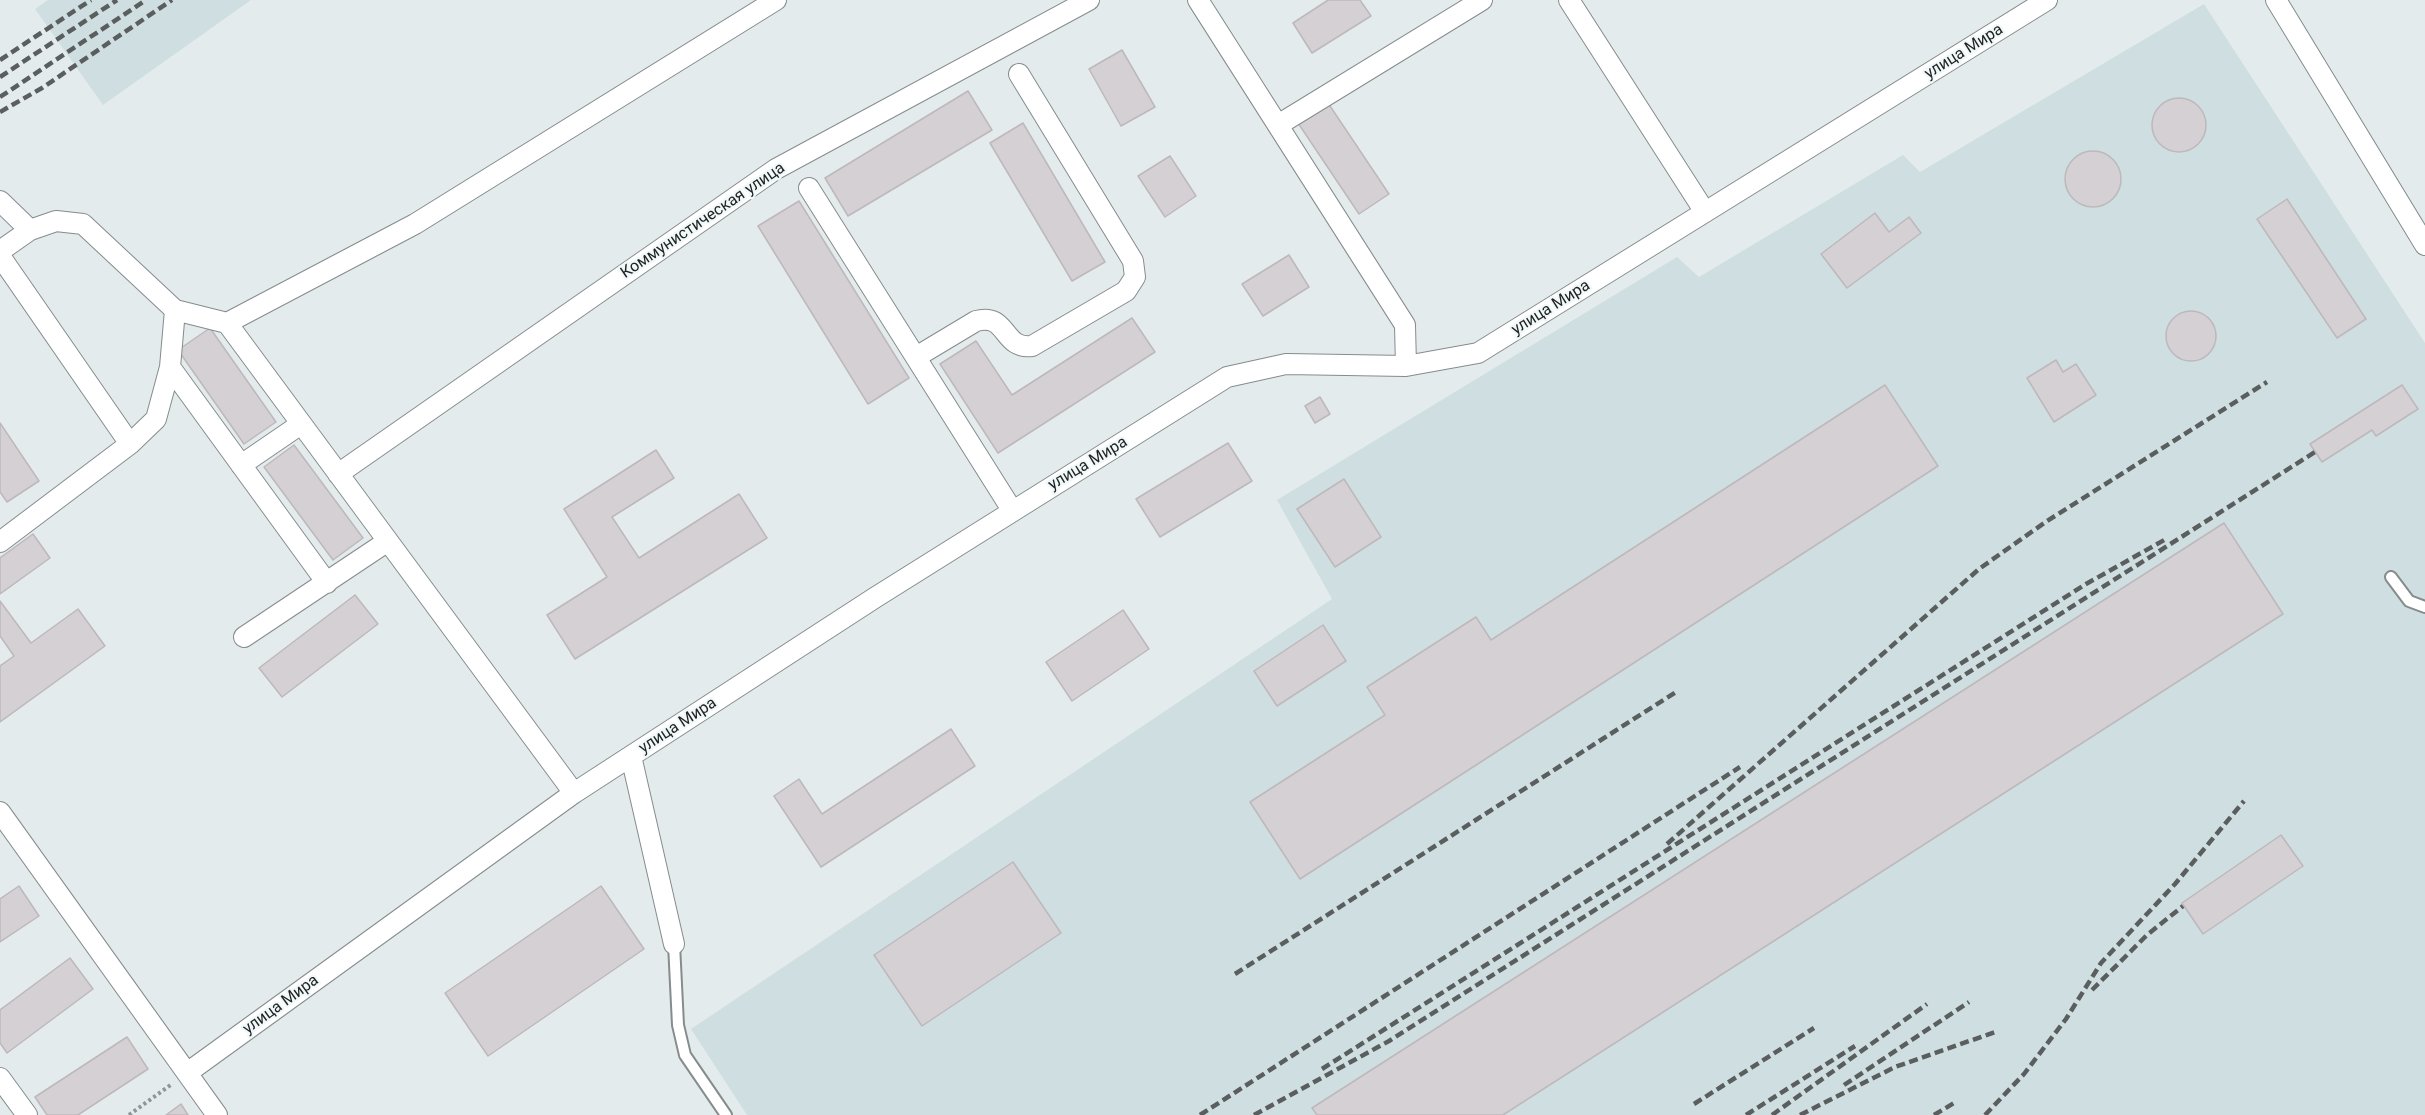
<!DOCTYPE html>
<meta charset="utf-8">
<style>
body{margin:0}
canvas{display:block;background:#e4ebec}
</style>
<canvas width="2425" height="1115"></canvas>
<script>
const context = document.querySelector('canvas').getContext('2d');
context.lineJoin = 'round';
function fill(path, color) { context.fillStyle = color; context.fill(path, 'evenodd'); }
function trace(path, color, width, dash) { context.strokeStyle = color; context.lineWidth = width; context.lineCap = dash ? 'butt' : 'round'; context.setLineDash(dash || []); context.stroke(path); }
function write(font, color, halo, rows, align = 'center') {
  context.font = font + ' Roboto,sans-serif'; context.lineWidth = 4.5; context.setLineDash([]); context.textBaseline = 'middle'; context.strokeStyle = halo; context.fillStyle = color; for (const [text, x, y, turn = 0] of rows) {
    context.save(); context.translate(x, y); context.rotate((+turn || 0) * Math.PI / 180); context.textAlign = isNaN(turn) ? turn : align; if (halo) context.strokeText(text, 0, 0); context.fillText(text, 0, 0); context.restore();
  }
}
fill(new Path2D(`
 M 48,0 L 251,0 L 103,105 L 35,9 Z
 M 2204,4 L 2425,343 L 2425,1115 L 747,1115 L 691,1029 L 1332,599 L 1277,500 L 1677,257 L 1699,277 L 1903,155 L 1920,172 Z`), '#cfdfe1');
const building = new Path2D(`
 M 1328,0 L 1360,0 L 1371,16 L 1312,53 L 1293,23 Z
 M 1122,50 L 1155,107 L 1121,126 L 1089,69 Z
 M 968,91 L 992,130 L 848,216 L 825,178 Z
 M2152 125a27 27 0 1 1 54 0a27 27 0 1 1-54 0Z
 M 1328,103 L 1389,194 L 1359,214 L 1298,123 Z
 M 1023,123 L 1105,262 L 1072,281 L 990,143 Z
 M2065 179a28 28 0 1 1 56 0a28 28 0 1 1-56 0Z
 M 1170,156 L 1196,196 L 1165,217 L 1138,176 Z
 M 2287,199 L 2366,319 L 2337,338 L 2257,219 Z
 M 799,201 L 909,378 L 868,404 L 758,226 Z
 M 1875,213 L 1889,232 L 1909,217 L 1921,233 L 1847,288 L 1821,254 Z
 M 1289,255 L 1309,287 L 1263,316 L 1242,284 Z
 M2166 336a25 25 0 1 1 50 0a25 25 0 1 1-50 0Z
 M 1132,318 L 1155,352 L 998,453 L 940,364 L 976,341 L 1012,395 Z
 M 210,328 L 276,422 L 244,444 L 178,350 Z
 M 2056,360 L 2063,372 L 2076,364 L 2096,395 L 2054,422 L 2027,378 Z
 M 1885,385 L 1938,466 L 1300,879 L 1250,802 L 1385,715 L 1367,687 L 1476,617 L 1491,640 Z
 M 2402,385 L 2418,409 L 2376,436 L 2372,430 L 2322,462 L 2310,444 Z
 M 1320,397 L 1330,414 L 1315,423 L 1305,406 Z
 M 0,423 L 39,481 L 7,502 L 0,492 Z
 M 1228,443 L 1252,481 L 1160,537 L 1136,499 Z
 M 294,445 L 363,538 L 333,560 L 264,467 Z
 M 656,450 L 674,478 L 612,517 L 639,558 L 739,494 L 767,538 L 575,659 L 547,615 L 607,577 L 564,509 Z
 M 1344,479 L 1381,537 L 1335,567 L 1297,509 Z
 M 2224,523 L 2283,614 L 1503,1115 L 1317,1115 L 1312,1108 Z
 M 33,534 L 50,558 L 0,594 L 0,558 Z
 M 355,595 L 378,624 L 282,697 L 259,668 Z
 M 0,601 L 31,643 L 78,609 L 105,646 L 0,722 L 0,666 L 14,656 L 0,636 Z
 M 1123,610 L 1149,649 L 1072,701 L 1046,662 Z
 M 1323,625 L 1346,661 L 1277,706 L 1254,671 Z
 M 951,729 L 975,766 L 821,867 L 774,796 L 799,779 L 822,814 Z
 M 2281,835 L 2303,866 L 2203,934 L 2182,903 Z
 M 1013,862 L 1061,933 L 922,1026 L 874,955 Z
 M 19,886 L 39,916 L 0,942 L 0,899 Z
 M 601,886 L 644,949 L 488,1056 L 445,993 Z
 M 70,958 L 93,989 L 7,1053 L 0,1043 L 0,1010 Z
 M 127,1037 L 148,1069 L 78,1115 L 47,1115 L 35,1097 Z
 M 181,1104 L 188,1115 L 166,1115 Z`);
fill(building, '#d5d0d4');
trace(building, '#bdb8bb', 1.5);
const lane = new Path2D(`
 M 2391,577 L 2409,601 L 2425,607
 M 674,944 L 678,1025 L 685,1055 L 726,1115`);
const street = new Path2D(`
 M 1198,0 L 1405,325 L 1406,366
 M 1569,0 L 1705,212
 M 2276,0 L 2425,245
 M 1278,125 L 1482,0
 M 809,188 L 1012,510
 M 0,201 L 30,230
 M 0,251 L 30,230 L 56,221 L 83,224 L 175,310 L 227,323 L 574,793
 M 0,256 L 130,444
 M 175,310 L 170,367 L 327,583
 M 227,323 L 415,224 L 776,0
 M 916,357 L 976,321 C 1008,312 1002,350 1032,346 L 1126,291 L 1135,277 L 1133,261 L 1019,74
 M 241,465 L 301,424
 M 338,474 L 776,169 L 1089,0
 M 0,542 L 130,444 L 156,419 L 170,367
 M 244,637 L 388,541
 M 631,756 L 674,944
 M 0,812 L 217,1115
 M 187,1073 L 574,793 L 876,597 L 1227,377 L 1286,364 L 1406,366 L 1478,353 L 2047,0
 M 0,1078 L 27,1115`);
trace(lane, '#868c8d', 14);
trace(street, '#868c8d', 22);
trace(new Path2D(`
 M 129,1115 L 172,1084`), '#909595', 4, [3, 3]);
trace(lane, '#fff', 10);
trace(street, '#fff', 20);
trace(new Path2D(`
 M 0,60 L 91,0
 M 0,77 L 117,0
 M 0,97 L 146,0
 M 0,112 L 42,88 L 172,0
 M 1667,844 L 1979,569 L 2047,521 L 2267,382
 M 1235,974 L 1676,692
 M 2092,990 L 2147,935 L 2183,906
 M 1322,1069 L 2086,584 L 2166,539
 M 1844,1085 L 1969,1002
 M 1694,1104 L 1814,1028
 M 1200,1115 L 1740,767
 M 1254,1115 L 1389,1041 L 2315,452
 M 1746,1115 L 1855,1046
 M 1772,1115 L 1927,1004
 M 1800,1115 L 1895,1067 L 1998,1031
 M 1934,1115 L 1954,1103
 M 1985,1115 L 2024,1074 L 2066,1019 L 2101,963 L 2175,884 L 2244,801`), '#5b5e5f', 4.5, [9, 4.5]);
write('16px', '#212323', '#f1f8f9', [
 ["улица Мира",1964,52,-32],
 ["Коммунистическая улица",703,221,-34],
 ["улица Мира",1551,308,-32],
 ["улица Мира",1088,464,-31],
 ["улица Мира",678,726,-33],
 ["улица Мира",281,1005,-36]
]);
</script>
